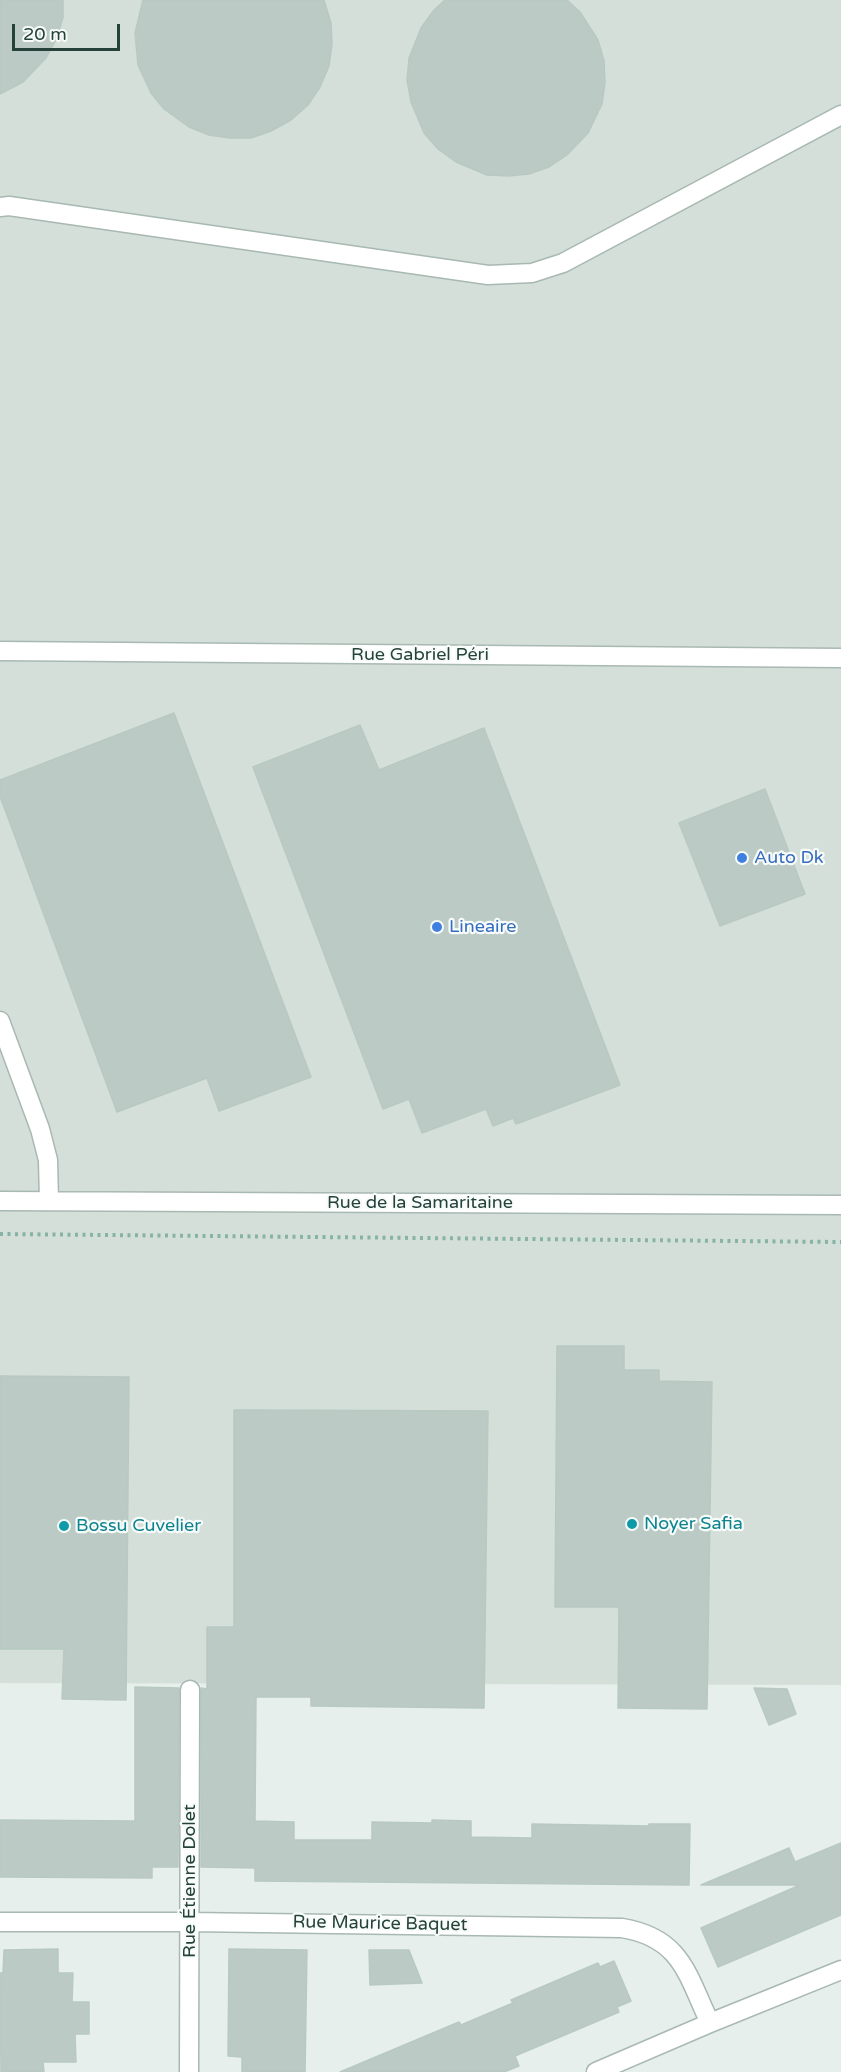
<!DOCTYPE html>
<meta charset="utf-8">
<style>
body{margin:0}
#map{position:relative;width:841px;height:2072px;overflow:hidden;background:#e6efeb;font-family:"Varela Round",sans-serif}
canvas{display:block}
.scale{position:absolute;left:12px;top:24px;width:108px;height:27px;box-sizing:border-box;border:3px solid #24423a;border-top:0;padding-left:8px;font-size:18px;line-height:21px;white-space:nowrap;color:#24423a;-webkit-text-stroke:4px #f7fbf9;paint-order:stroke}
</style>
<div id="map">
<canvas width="841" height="2072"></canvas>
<div class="scale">20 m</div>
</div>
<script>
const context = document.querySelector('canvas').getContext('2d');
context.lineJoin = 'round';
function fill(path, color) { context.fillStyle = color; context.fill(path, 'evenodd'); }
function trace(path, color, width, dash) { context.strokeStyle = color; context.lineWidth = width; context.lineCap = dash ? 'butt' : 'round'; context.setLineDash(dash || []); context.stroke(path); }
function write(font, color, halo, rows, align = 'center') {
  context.font = font + ' "Varela Round",sans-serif'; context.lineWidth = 4.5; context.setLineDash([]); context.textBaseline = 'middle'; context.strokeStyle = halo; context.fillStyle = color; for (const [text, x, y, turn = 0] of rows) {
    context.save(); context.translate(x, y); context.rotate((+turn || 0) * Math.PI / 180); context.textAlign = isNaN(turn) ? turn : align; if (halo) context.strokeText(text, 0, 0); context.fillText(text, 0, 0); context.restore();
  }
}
fill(new Path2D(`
 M 0,0 L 841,0 L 841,1685 L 0,1683 Z`), '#d4dfda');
const building = new Path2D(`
 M 0,0 L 63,0 L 63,17 L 57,38 L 46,58 L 23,82 L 0,94 Z
 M 143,0 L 324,0 L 331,23 L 332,44 L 329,66 L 320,87 L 308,105 L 291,120 L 271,131 L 251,138 L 230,138 L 209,135 L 189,127 L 164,109 L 151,93 L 138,65 L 135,33 Z
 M 445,0 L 567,0 L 580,12 L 598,40 L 604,61 L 605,83 L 602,104 L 588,133 L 567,155 L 549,167 L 529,174 L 508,176 L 487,175 L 456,162 L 438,149 L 424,133 L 411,102 L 407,80 L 409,58 L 421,28 L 434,10 Z
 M 174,713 L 311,1077 L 219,1111 L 207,1078 L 117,1112 L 0,796 L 0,780 Z
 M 360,725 L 379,770 L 484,728 L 620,1085 L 516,1124 L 513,1118 L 493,1126 L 486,1109 L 422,1133 L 409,1099 L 383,1109 L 253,767 Z
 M 765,789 L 805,894 L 720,926 L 679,823 Z
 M 557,1346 L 624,1346 L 624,1370 L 659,1370 L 659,1381 L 712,1382 L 707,1709 L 618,1708 L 619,1607 L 555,1607 Z
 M 0,1376 L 129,1377 L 126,1700 L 62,1699 L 64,1649 L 0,1649 Z
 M 234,1410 L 488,1411 L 484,1708 L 311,1706 L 311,1697 L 256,1697 L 255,1821 L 294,1822 L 294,1840 L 372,1840 L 372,1822 L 432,1823 L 432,1820 L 471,1821 L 471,1837 L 532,1838 L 532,1824 L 649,1826 L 649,1824 L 690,1824 L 689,1885 L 255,1881 L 255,1868 L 201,1867 L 201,1688 L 207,1689 L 207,1627 L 234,1627 Z
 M 135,1687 L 179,1688 L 178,1867 L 152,1867 L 152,1878 L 0,1877 L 0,1820 L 135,1821 Z
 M 754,1688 L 787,1689 L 796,1714 L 769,1725 Z
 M 841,1843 L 841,1915 L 718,1967 L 701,1928 L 800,1885 L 701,1885 L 789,1848 L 795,1862 Z
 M 58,1949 L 58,1973 L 73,1973 L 72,2002 L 89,2002 L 89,2034 L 75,2034 L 76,2062 L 43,2062 L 44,2072 L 1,2072 L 0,1973 L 3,1973 L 4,1950 Z
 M 229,1949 L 307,1950 L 305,2072 L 242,2072 L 242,2057 L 228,2056 Z
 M 369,1950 L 409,1950 L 422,1983 L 370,1985 Z
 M 614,1961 L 631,2001 L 617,2007 L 619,2012 L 515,2056 L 519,2066 L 504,2072 L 340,2072 L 459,2022 L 461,2025 L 513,2003 L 511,2000 L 598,1963 L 600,1967 Z`);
fill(building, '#bbcac4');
trace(building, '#b8c9c2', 1.5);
const minor = new Path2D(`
 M 0,207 L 9,206 L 488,275 L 532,273 L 563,263 L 841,115
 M 0,651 L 841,658
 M 0,1021 L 40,1129 L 48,1160 L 49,1201
 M 0,1201 L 841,1205
 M 0,1922 L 190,1922 L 622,1928 C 682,1938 687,1975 710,2023
 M 189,2072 L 190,1690
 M 596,2072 L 710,2023 L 841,1970`);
trace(minor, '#a8b8b2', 21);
trace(new Path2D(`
 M 0,1234 L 841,1242`), '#86b3a5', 4, [3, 4.5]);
trace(minor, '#fff', 18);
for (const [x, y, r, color] of [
 [742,858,6,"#3f7fe0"],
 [437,927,6,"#3f7fe0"],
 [632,1524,6,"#0f9aa8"],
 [64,1526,6,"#0f9aa8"]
]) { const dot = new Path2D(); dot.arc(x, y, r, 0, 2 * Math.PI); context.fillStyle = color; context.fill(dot); trace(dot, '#f7fbf9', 2); }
write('18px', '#24423a', '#f7fbf9', [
 ["Rue Gabriel Péri",420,655],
 ["Rue de la Samaritaine",420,1203],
 ["Rue Étienne Dolet",190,1881,-90],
 ["Rue Maurice Baquet",380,1924,1]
]);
write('18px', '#366cbe', '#f7fbf9', [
 ["Auto Dk",754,858],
 ["Lineaire",449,927]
], 'left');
write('18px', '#0d838f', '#f7fbf9', [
 ["Noyer Safia",644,1524],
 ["Bossu Cuvelier",76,1526]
], 'left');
</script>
